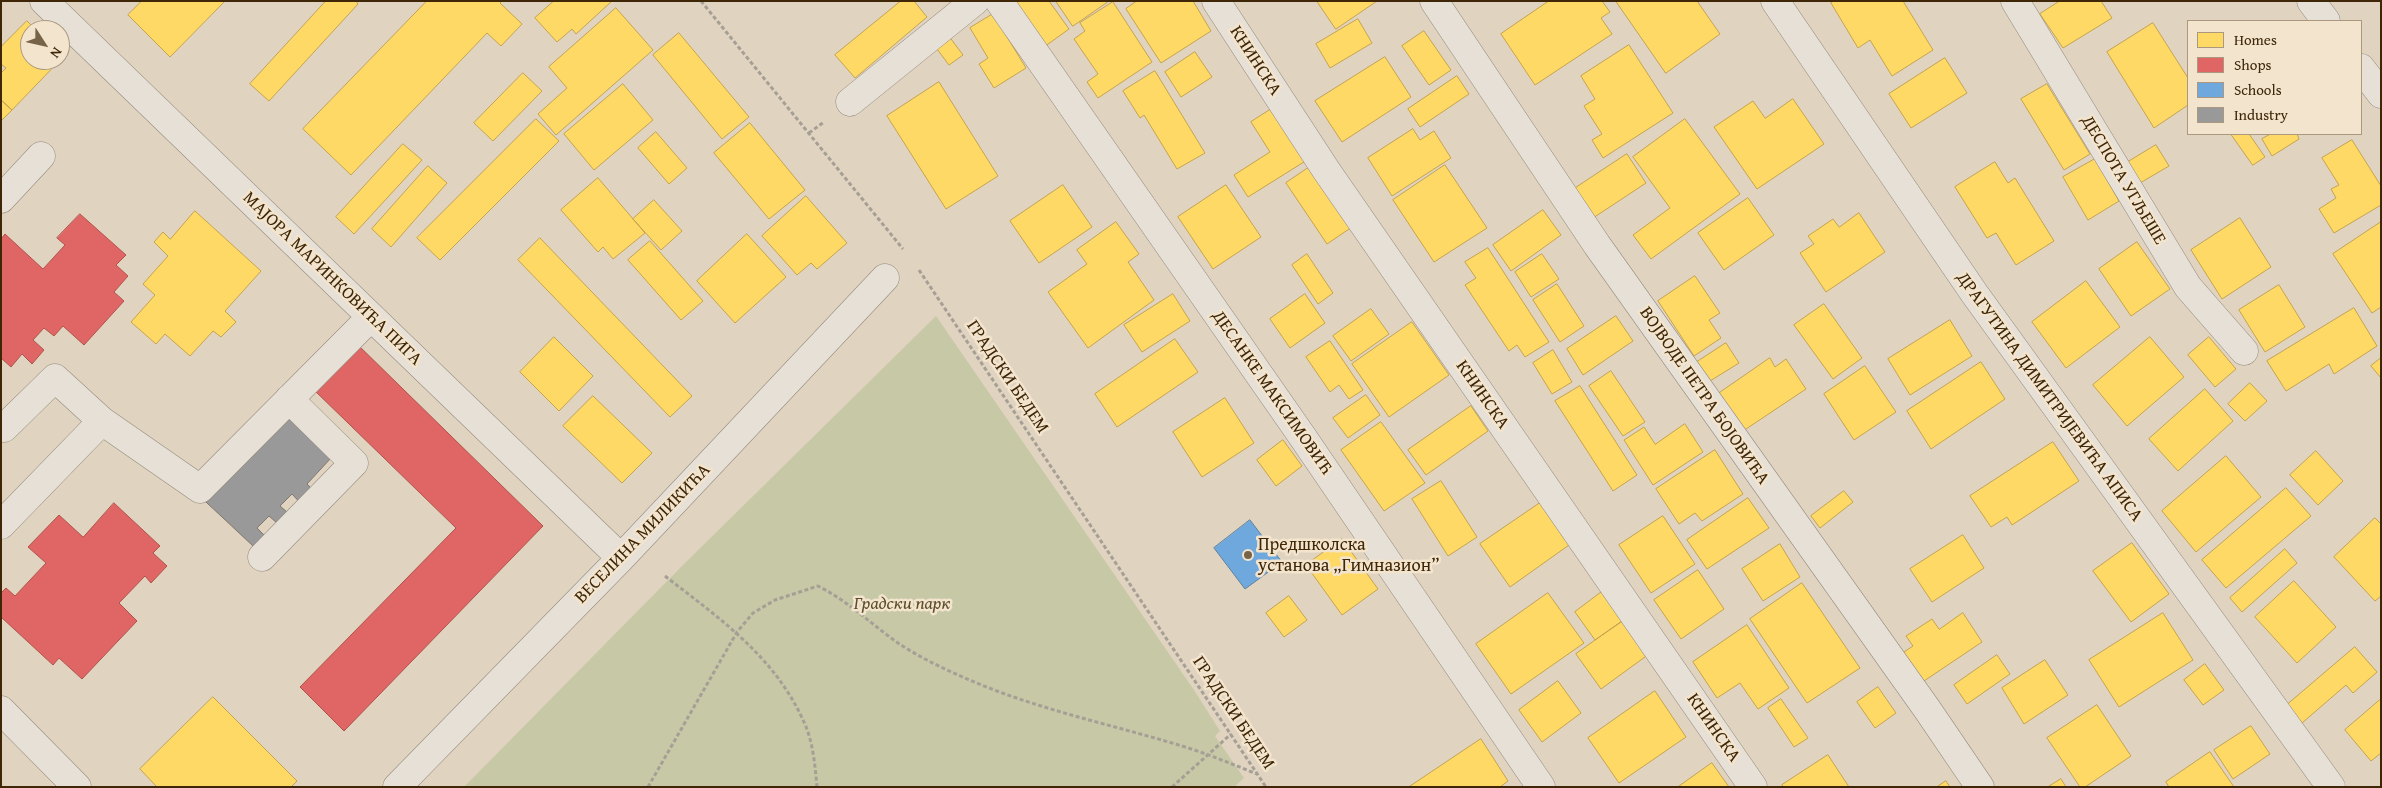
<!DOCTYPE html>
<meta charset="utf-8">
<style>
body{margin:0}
#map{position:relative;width:2382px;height:788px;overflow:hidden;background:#e0d3c0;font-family:"Gentium Book Plus",serif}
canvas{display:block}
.frame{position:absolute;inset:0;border:2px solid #3e2607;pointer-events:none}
.legend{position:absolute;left:2187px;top:20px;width:175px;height:115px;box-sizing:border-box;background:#f3e4ce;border:1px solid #ab987e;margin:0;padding:6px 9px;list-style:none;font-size:15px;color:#3e2607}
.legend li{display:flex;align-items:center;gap:10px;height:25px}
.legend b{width:25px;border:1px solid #ab987e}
.north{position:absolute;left:20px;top:20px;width:50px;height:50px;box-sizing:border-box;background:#f3e4ce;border:1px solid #ab987e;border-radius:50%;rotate:125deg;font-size:14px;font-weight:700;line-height:20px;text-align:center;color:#3e2607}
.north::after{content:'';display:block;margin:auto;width:18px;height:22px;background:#776348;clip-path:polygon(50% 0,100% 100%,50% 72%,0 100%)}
</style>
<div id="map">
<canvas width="2382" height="788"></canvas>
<div class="frame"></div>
<ul class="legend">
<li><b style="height:14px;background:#ffd966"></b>Homes</li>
<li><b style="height:14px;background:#e06666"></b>Shops</li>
<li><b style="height:14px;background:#6fa8dc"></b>Schools</li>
<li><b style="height:14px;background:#999"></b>Industry</li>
</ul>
<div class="north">N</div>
</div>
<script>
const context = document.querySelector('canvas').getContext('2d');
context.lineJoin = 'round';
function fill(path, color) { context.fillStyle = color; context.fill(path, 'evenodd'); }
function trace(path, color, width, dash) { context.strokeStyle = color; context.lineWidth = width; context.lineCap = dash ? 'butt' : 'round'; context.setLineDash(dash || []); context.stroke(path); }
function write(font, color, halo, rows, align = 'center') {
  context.font = font + ' "Gentium Book Plus",serif'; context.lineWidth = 5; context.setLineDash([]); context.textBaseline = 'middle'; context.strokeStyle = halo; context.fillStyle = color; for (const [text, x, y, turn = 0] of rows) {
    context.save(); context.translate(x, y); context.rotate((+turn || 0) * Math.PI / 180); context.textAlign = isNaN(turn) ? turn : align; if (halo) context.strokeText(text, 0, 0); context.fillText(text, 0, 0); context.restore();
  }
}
fill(new Path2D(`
 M 936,316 L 1194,690 L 1220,731 L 1215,736 L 1244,778 L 1234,787 L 464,787 L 683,565 Z`), '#c7c8a6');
const homes = new Path2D(`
 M 142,1 L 225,1 L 170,57 L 128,15 Z
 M 326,1 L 356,1 L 358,4 L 269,101 L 250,84 Z
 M 427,1 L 502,1 L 500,3 L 522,24 L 501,46 L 487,33 L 351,175 L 303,129 Z
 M 554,1 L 612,1 L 576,34 L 572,29 L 557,42 L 535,18 Z
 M 901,1 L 914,1 L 927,17 L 855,78 L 835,55 Z
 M 1019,1 L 1049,1 L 1069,29 L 1044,47 L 1014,5 Z
 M 1056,1 L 1109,1 L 1073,26 Z
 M 1137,1 L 1193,1 L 1211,31 L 1161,63 L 1126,9 Z
 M 1317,1 L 1377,1 L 1336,29 Z
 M 1549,1 L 1602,1 L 1610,12 L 1601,18 L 1612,34 L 1535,85 L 1501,34 Z
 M 1616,1 L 1697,1 L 1720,34 L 1666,73 Z
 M 1834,1 L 1903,1 L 1933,50 L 1892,76 L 1870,40 L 1858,48 L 1831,3 Z
 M 2060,1 L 2101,1 L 2112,18 L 2063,48 L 2040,14 Z
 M 1113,2 L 1152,62 L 1098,98 L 1087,82 L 1098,74 L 1074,39 L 1085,31 L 1080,23 Z
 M 616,8 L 653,50 L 556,135 L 538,114 L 567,88 L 549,67 Z
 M 993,14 L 1026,68 L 994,88 L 979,64 L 988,58 L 970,28 Z
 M 1358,19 L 1372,43 L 1330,68 L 1316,44 Z
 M 27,21 L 36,30 L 30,30 L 30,60 L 60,60 L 60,53 L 63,57 L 12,110 L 1,100 L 1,73 L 6,68 L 1,64 L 1,47 Z
 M 2153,23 L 2188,78 L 2188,105 L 2154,128 L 2107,52 Z
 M 1424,31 L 1451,70 L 1429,85 L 1402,46 Z
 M 679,33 L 749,117 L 722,139 L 653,55 Z
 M 951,39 L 963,55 L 949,65 L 937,49 Z
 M 1629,45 L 1673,113 L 1603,158 L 1592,140 L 1602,134 L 1584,106 L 1595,99 L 1581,76 Z
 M 1195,52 L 1212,77 L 1181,97 L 1165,72 Z
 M 1385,57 L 1411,97 L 1342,142 L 1315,101 Z
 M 1945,58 L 1967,93 L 1911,128 L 1889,94 Z
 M 1155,71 L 1205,153 L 1177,169 L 1144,115 L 1140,118 L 1123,91 Z
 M 523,73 L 542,91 L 493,141 L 474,123 Z
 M 1457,76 L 1469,94 L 1420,127 L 1408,109 Z
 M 939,82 L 998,176 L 946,209 L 887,116 Z
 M 623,84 L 653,120 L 594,170 L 564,134 Z
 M 2047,84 L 2090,154 L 2064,170 L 2021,99 Z
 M 1793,99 L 1824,144 L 1757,189 L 1714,127 L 1753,101 L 1765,118 Z
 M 1,100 L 12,110 L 1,121 Z
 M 1273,108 L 1307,160 L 1248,197 L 1234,175 L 1270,152 L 1251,122 Z
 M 536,119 L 559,141 L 440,260 L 417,238 Z
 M 1685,119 L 1740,194 L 1651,259 L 1633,235 L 1670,208 L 1633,157 Z
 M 750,123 L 805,190 L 769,219 L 714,153 Z
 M 1413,129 L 1420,140 L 1434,131 L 1451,158 L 1392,196 L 1368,158 Z
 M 656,132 L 687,168 L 669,184 L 638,148 Z
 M 2231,134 L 2249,134 L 2265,157 L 2253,165 Z
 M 2271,134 L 2297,134 L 2299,139 L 2272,156 L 2262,139 Z
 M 2352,140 L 2381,186 L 2381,205 L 2334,233 L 2319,209 L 2336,198 L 2331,189 L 2339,185 L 2322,158 Z
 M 403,144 L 422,160 L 354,234 L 336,217 Z
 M 2156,145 L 2169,166 L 2140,183 L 2128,162 Z
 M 1627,154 L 1646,183 L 1593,218 L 1574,189 Z
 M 2095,159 L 2119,201 L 2088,220 L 2063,177 Z
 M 1995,162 L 2008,183 L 2015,178 L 2054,241 L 2016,265 L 1996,233 L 1987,238 L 1955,187 Z
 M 1445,165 L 1487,228 L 1434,262 L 1393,200 Z
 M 428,166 L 447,183 L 391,247 L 372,229 Z
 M 1311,166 L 1352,227 L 1327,244 L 1286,183 Z
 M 598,178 L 645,233 L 613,259 L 603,247 L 598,252 L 561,210 Z
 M 1063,185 L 1092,227 L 1039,263 L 1010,221 Z
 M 1226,185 L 1261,237 L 1213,269 L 1178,217 Z
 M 806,196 L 847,243 L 817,269 L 811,263 L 797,275 L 762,236 Z
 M 1748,198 L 1774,235 L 1724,270 L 1698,233 Z
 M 654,200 L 682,231 L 661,250 L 633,219 Z
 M 1543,210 L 1561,235 L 1511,271 L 1493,245 Z
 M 195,211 L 261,271 L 225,311 L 236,322 L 221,337 L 213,331 L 190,356 L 165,334 L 156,344 L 131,322 L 155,295 L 143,284 L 168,256 L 154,242 L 163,232 L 170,239 Z
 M 1859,213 L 1885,252 L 1826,292 L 1800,253 L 1814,244 L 1808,236 L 1833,219 L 1839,227 Z
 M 2240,218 L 2271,267 L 2222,299 L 2191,250 Z
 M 1116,222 L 1139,254 L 1128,262 L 1154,300 L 1088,348 L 1048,292 L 1087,264 L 1077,250 Z
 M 2381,222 L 2381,307 L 2372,313 L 2333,254 Z
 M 747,234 L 786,277 L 735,323 L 697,281 Z
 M 540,238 L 692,396 L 670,417 L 518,260 Z
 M 650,241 L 703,301 L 681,320 L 628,260 Z
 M 2137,242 L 2170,289 L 2131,316 L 2099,269 Z
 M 1488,248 L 1549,342 L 1525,357 L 1517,345 L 1509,351 L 1465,285 L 1476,278 L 1465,262 Z
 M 1307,254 L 1333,293 L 1318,304 L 1292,265 Z
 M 1542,254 L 1559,279 L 1531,297 L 1515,272 Z
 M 1695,276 L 1720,313 L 1709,320 L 1721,338 L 1694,356 L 1658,301 Z
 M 2086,281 L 2120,327 L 2066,368 L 2032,322 Z
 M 1557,284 L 1584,326 L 1560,342 L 1533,300 Z
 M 2279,285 L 2305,327 L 2265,352 L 2239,310 Z
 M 1173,294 L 1190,321 L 1142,352 L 1124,325 Z
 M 1305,294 L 1325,323 L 1290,348 L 1270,319 Z
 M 1824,304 L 1862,358 L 1833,379 L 1794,325 Z
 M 2354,308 L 2377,346 L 2334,374 L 2329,364 L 2286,391 L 2267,361 Z
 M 1371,309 L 1389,334 L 1351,361 L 1333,336 Z
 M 1616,316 L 1633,341 L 1583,375 L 1567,349 Z
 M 1950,320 L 1972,356 L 1910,395 L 1888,359 Z
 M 1412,322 L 1449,375 L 1389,417 L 1352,364 Z
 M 554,337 L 593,376 L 559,411 L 520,372 Z
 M 2150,337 L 2184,377 L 2127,426 L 2093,385 Z
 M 2209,337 L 2236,369 L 2215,387 L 2188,355 Z
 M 1175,339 L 1198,372 L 1117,427 L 1095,394 Z
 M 1330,341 L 1363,390 L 1349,399 L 1339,385 L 1330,392 L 1306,357 Z
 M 1726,343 L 1739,363 L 1710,381 L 1697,362 Z
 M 1553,350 L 1572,382 L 1552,394 L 1533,363 Z
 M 1770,358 L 1775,367 L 1786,359 L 1806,389 L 1743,431 L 1718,394 Z
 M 2381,358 L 2381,378 L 2371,366 Z
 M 1981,362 L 2005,399 L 1931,449 L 1907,411 Z
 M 1865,366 L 1896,412 L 1854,440 L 1824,394 Z
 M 1611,371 L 1645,422 L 1623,436 L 1589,386 Z
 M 2250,383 L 2267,401 L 2245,421 L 2228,404 Z
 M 1580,386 L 1637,475 L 1613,491 L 1555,401 Z
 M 2205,389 L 2233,421 L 2178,471 L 2149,439 Z
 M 1366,395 L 1380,415 L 1348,438 L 1333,418 Z
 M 593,396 L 652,453 L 622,483 L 563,426 Z
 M 1225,398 L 1254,443 L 1202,477 L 1173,432 Z
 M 1471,406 L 1488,431 L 1426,475 L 1408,450 Z
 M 1381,422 L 1425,483 L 1384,511 L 1341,450 Z
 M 1685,424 L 1703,452 L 1653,485 L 1624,440 L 1644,427 L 1655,444 Z
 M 1283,440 L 1302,466 L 1276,486 L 1257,460 Z
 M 2053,442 L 2079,481 L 2012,525 L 2007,517 L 1991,527 L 1970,496 Z
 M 1715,450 L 1743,494 L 1702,521 L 1695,513 L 1679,524 L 1656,489 Z
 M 2316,451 L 2343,481 L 2318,505 L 2290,475 Z
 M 2226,456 L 2261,497 L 2196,552 L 2162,511 Z
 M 1441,481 L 1477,537 L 1448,556 L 1412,499 Z
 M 2286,488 L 2311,516 L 2226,588 L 2202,560 Z
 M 1844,491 L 1853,502 L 1820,528 L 1811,516 Z
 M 1748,498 L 1769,528 L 1707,569 L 1687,540 Z
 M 1540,503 L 1569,545 L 1510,587 L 1480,544 Z
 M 1663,516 L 1695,564 L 1651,593 L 1619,545 Z
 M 2375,518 L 2381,524 L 2381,596 L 2375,601 L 2334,557 Z
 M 1963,535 L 1984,568 L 1932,602 L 1910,569 Z
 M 1342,539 L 1378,589 L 1342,615 L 1306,565 Z
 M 2132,543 L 2169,594 L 2131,622 L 2093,571 Z
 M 1780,544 L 1800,577 L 1763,601 L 1742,569 Z
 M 2285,549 L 2297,563 L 2242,612 L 2230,598 Z
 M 1698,570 L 1724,609 L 1681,639 L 1654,600 Z
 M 2294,581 L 2336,627 L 2297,663 L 2255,617 Z
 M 1802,583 L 1860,668 L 1807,703 L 1750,619 Z
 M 1603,591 L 1624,620 L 1595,640 L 1575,612 Z
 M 1548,593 L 1584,643 L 1511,694 L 1476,644 Z
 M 1289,596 L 1307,620 L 1284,637 L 1266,613 Z
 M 1963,613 L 1982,642 L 1918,685 L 1898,656 L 1913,646 L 1906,636 L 1932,619 L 1939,629 Z
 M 2163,613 L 2193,660 L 2119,707 L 2089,660 Z
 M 1624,620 L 1649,654 L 1601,689 L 1576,654 Z
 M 1747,625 L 1789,688 L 1758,709 L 1740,683 L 1717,698 L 1693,662 Z
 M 2355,647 L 2377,672 L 2353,693 L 2346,685 L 2302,723 L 2287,705 Z
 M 1997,655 L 2010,674 L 1967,704 L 1954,685 Z
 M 2045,660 L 2068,695 L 2024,724 L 2002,688 Z
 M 2205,664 L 2224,690 L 2203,705 L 2184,680 Z
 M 1558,681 L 1581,713 L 1542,742 L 1519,710 Z
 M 1878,687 L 1896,713 L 1875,728 L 1857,702 Z
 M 1655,691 L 1686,737 L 1619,783 L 1588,738 Z
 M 213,697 L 297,781 L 291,787 L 157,787 L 140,769 Z
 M 1781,699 L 1808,738 L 1794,747 L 1768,708 Z
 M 2381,699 L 2381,753 L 2371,761 L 2345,730 Z
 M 2097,705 L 2131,756 L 2085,787 L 2080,787 L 2047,738 Z
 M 2251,726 L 2270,754 L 2233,779 L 2214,750 Z
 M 1481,739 L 1508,781 L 1500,787 L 1409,787 Z
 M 2210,752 L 2234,787 L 2169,787 L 2166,782 Z
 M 1828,755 L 1849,787 L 1784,787 L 1782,785 Z
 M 1712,763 L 1729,787 L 1678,787 Z
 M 2061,779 L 2066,787 L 2048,787 Z
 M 1946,781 L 1950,787 L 1937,787 Z`);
fill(homes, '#ffd966');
trace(homes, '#c5a34a', 1);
const shops = new Path2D(`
 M 80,214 L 126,255 L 116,265 L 128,276 L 114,292 L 124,301 L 84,345 L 63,326 L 54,336 L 44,328 L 33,340 L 44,350 L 32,364 L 22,354 L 11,367 L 1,358 L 1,239 L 5,234 L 43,269 L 65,245 L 57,238 Z
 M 356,343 L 543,526 L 344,731 L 300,687 L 456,528 L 312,388 Z
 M 114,503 L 160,546 L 153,553 L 167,566 L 151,583 L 145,576 L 119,603 L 137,621 L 82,679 L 59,658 L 53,665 L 1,617 L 1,593 L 6,588 L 15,596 L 46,563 L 28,547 L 59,515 L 83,537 Z`);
fill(shops, '#e06666');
trace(shops, '#af534a', 1);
const schools = new Path2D(`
 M 1250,520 L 1282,562 L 1245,589 L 1214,548 Z`);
fill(schools, '#6fa8dc');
trace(schools, '#60819c', 1);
const industry = new Path2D(`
 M 288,416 L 331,458 L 307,484 L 315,492 L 303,506 L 292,494 L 280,506 L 287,512 L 277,523 L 269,516 L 257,528 L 264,535 L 253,546 L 206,502 Z`);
fill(industry, '#999');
trace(industry, '#7e766d', 1);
const minor = new Path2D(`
 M 44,1 L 621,558
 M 999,1 L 1302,436 L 1541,787
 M 1216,1 L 1326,170 L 1753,787
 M 1434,1 L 1597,245 L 1927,709 L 1980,787
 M 1775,1 L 1974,293 L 2331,787
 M 2015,1 L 2188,287 L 2244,351
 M 2311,1 L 2326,21
 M 2361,68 L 2381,94
 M 850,102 L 975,1
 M 1,199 L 41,156
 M 4,428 L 55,378 L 102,421 L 200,489 L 371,317
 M 1,525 L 102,421
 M 262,557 L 354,463 L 289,399
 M 1,710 L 77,787
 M 397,787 L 621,558 L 885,278`);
trace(minor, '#958a7c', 29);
trace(new Path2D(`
 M 701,1 L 903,249
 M 809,133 L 824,122
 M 919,270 L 1266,787
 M 665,576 C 719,618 774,656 803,720 C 813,740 815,765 817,787
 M 648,787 L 737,632 L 753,613 L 775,600 L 818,586 C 848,601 871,624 898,643 C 919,657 942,668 965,678 C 1035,709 1110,724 1182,746 C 1208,754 1232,764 1257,774
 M 1172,787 L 1231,734`), '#a69f95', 3, [4, 2.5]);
trace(minor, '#e6e0d6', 28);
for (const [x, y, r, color] of [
 [1248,555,5,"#776348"]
]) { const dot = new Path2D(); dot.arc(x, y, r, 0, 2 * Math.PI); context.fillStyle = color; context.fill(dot); trace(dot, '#f3e4ce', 2); }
write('18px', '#3e2607', '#f3e4ce', [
 ["КНИНСКА",1255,61,57],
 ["ДЕСПОТА УГЉЕШЕ",2123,180,59],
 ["МАЈОРА МАРИНКОВИЋА ПИГА",332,279,44],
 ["ГРАДСКИ БЕДЕМ",1007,377,56],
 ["ДЕСАНКЕ МАКСИМОВИЋ",1272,393,55],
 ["КНИНСКА",1482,395,55],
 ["ВОЈВОДЕ ПЕТРА БОЈОВИЋА",1704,396,55],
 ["ДРАГУТИНА ДИМИТРИЈЕВИЋА АПИСА",2049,397,54],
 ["ВЕСЕЛИНА МИЛИКИЋА",643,534,-46],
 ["ГРАДСКИ БЕДЕМ",1233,713,56],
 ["КНИНСКА",1713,728,55]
]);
write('18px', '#3e2607', '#f3e4ce', [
 ["Предшколска",1258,545],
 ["установа „Гимназион”",1258,566]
], 'left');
write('italic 18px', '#5b4c2a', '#f3e4ce', [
 ["Градски парк",902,604]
]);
</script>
